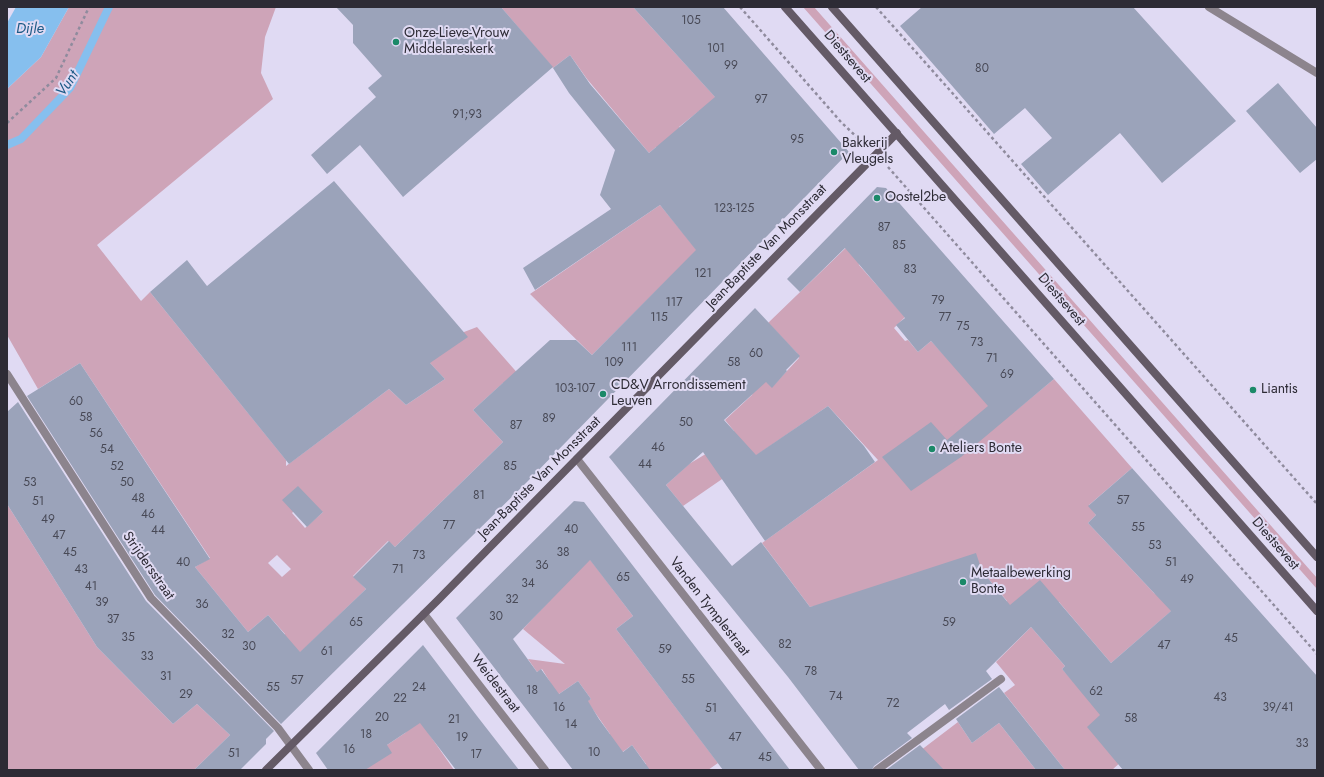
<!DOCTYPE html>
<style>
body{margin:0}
#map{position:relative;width:1324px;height:777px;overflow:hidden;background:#e0daf3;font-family:Jost,sans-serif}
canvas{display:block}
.frame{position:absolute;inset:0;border:8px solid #2d2b35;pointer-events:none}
</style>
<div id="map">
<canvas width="1324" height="777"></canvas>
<div class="frame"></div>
</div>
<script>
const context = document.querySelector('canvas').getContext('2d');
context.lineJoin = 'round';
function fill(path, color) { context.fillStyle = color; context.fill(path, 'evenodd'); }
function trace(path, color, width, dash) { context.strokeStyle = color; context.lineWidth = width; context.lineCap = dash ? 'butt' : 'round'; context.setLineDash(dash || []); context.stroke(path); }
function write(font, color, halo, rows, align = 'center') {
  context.font = font + ' Jost,sans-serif'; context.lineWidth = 4; context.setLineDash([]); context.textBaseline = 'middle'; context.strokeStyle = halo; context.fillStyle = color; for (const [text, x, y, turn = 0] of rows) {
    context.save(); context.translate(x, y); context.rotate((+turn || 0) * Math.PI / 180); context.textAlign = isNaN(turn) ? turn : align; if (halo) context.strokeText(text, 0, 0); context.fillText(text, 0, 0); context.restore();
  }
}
fill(new Path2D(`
 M 69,7 L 276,7 L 265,37 L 261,73 L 273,99 L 97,245 L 141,301 L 150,292 L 286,460 L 286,466 L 389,389 L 406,405 L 445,379 L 427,360 L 464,332 L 477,327 L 535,393 L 523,404 L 503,383 L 473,410 L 503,442 L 395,547 L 388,541 L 353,576 L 366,589 L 277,675 L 259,656 L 285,634 L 268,615 L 248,632 L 195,567 L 210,558 L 80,363 L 38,389 L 7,335 L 7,89 L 41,57 ZM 293,512 L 323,512 L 305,528 L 292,513 ZM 277,555 L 291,569 L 282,577 L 268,563 Z
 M 501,7 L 633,7 L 760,146 L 700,201 L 656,147 L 649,153 L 587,79 L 570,55 L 553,68 ZM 699,111 L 725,140 L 705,157 L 679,127 Z
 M 803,7 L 814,7 L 873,74 L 1317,578 L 1317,589 Z
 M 660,205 L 697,250 L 592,355 L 530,294 Z
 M 855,239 L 859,265 L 905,317 L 894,328 L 905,341 L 908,340 L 918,352 L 931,341 L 960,372 L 1014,412 L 1054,379 L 1132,468 L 1089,505 L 1096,515 L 1088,523 L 1154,593 L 1177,606 L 1111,663 L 1059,602 L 1000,614 L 997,610 L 1007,601 L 982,571 L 810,607 L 762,543 L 878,460 L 828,406 L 683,506 L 666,485 L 689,464 L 719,446 L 734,431 L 725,420 L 752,395 L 758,373 L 772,387 L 799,358 L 797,353 L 768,323 Z
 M 7,504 L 97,647 L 173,724 L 197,704 L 230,735 L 194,770 L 7,770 Z
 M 589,558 L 633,616 L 616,629 L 718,763 L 708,770 L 637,770 L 646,764 L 632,745 L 609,762 L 597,744 L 610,734 L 587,701 L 591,699 L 578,681 L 556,696 L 550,682 L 542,669 L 537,672 L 528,659 L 565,664 L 523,629 Z
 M 1031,627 L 1065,666 L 1062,669 L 1099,710 L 1123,760 L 1112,770 L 1065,770 L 1004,693 L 1015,685 L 996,662 Z
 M 425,708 L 429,734 L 454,770 L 359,770 L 387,745 L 405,733 Z
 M 958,722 L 972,743 L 999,723 L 1036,770 L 943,770 L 908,760 Z`), '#cea4b8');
fill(new Path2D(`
 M 16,7 L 69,7 L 41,57 L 7,89 L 7,23 Z`), '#86bfee');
trace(new Path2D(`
 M 7,145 L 21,139 L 70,88 L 109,7`), '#86bfee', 8);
fill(new Path2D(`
 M 336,7 L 501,7 L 553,67 L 403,197 L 360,145 L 327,174 L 311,155 L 376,97 L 368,88 L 382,76 L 353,43 L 353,25 Z
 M 633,7 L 723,7 L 849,152 L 527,482 L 281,724 L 155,595 L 27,396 L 80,363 L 210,559 L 195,567 L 248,632 L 268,615 L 300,652 L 366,589 L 353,577 L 389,541 L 395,547 L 503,442 L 473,410 L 550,340 L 576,340 L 592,355 L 696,250 L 660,205 L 535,290 L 523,268 L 611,209 L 600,195 L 615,150 L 569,93 L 553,68 L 570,55 L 590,84 L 649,153 L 715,97 Z
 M 922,7 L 1133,7 L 1236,121 L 1162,183 L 1120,133 L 1048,195 L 1021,164 L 1052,138 L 1025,108 L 994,134 L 900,26 Z
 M 1278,83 L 1317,128 L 1317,159 L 1300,173 L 1246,111 Z
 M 334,181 L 468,337 L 430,363 L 445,379 L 406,405 L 389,389 L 289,464 L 150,292 L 187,260 L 207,286 Z
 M 877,187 L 886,188 L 1054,379 L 961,457 L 911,491 L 882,457 L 931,422 L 947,440 L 988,406 L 931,341 L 918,352 L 896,325 L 905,318 L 845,248 L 800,292 L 787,279 Z
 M 755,308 L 800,356 L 786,370 L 787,371 L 772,388 L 766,382 L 724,420 L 756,455 L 828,406 L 864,446 L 875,462 L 765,541 L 703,452 L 666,485 L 732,566 L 761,542 L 810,607 L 976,553 L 982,571 L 1010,605 L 1040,580 L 1111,663 L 1171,611 L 1088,523 L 1096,515 L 1088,506 L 1132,468 L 1317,676 L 1317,770 L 1123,770 L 1087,727 L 1100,715 L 1062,669 L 1065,666 L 1031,627 L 986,671 L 992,679 L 949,710 L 945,704 L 907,733 L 912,738 L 874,766 L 872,770 L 859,770 L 788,677 L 609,457 Z
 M 18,402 L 146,601 L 274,731 L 266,739 L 266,744 L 240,770 L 194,770 L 230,735 L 197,704 L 173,724 L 97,647 L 7,504 L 7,412 Z
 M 298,486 L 323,512 L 307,527 L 282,500 Z
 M 574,501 L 584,502 L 790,770 L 723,770 L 616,629 L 633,616 L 590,560 L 513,639 L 537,672 L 541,669 L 559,694 L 578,681 L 591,699 L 588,701 L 599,719 L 623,752 L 632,745 L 650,770 L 573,770 L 456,618 Z
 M 423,645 L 477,716 L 519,770 L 456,770 L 420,723 L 387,745 L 392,753 L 365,770 L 328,770 L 316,753 Z
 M 999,687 L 1022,716 L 1065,770 L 1036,770 L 999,723 L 972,743 L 956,719 Z
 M 920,745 L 944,770 L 886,770 Z`), '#9ba3ba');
trace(new Path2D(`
 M 740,7 L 841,122 L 863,143
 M 876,7 L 1317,504
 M 7,123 L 56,78 L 89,7
 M 888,167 L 1317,654`), '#8f8b9d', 2.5, [3, 3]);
trace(new Path2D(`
 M 1209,7 L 1317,73`), '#8c848d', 8);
trace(new Path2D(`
 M 7,374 L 151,598 L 278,728 L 309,770
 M 577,459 L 821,770
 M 424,614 L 545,770
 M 877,770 L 1001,679`), '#8c848d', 8);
trace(new Path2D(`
 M 785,7 L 1317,611
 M 832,7 L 1317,557
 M 266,770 L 438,600 L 897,133`), '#645a66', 8);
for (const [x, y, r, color] of [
 [396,42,4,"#1b8968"],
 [834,152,4,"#1b8968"],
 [877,198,4,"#1b8968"],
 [1253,390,4,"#1b8968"],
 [603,394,4,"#1b8968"],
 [932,449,4,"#1b8968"],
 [963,582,4,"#1b8968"]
]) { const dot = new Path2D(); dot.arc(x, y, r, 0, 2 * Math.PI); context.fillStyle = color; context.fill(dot); trace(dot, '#e0daf3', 1.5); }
write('12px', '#484956', null, [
 ["105",691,21],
 ["101",716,49],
 ["99",731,66],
 ["80",982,69],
 ["97",761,100],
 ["91;93",467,115],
 ["95",797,140],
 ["123-125",734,209],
 ["87",884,228],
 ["85",899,246],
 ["83",910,270],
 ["121",703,274],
 ["79",938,301],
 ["117",674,303],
 ["115",659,318],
 ["77",945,318],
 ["75",963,327],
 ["73",977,343],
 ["111",629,348],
 ["60",756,354],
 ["71",992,359],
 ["109",614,363],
 ["58",734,363],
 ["69",1007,375],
 ["103-107",575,389],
 ["60",76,402],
 ["58",86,418],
 ["89",549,419],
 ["50",686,423],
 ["87",516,426],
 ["56",96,434],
 ["46",658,448],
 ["54",107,450],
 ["44",645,465],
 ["52",117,467],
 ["85",510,467],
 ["53",30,483],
 ["50",127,483],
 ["81",479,496],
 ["48",138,499],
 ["57",1123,501],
 ["51",38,502],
 ["46",148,515],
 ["49",48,520],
 ["77",449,526],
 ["55",1138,528],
 ["40",571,530],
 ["44",158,531],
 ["47",59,536],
 ["53",1155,546],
 ["45",70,553],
 ["38",563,553],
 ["73",419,556],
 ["40",183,563],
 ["51",1171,563],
 ["36",542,566],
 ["43",81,570],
 ["71",398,570],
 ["65",623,578],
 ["49",1187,580],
 ["34",528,584],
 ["41",91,587],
 ["32",512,600],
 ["39",102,603],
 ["36",202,605],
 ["30",496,617],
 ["37",113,620],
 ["65",356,623],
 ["59",949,623],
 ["32",228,635],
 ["35",128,638],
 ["45",1231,639],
 ["82",785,645],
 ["47",1164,646],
 ["30",249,647],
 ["59",665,650],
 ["61",327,652],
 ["33",147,657],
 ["78",811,672],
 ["31",166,677],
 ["55",688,680],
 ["57",297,681],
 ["55",273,688],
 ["24",419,688],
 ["18",532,691],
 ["62",1096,692],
 ["29",186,695],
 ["74",836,697],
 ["43",1220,698],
 ["22",400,699],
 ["72",893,704],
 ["16",559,708],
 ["39/41",1278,708],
 ["51",711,709],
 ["20",382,718],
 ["58",1131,719],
 ["21",454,720],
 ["14",571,725],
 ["18",366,735],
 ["19",462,738],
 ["47",735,738],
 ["33",1302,744],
 ["16",349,750],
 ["10",594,753],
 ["51",234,754],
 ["17",476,755],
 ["45",765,758]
]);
write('14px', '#2d2b35', '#e0daf3', [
 ["Onze-Lieve-Vrouw",404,34],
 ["Middelareskerk",404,50],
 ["Bakkerij",842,144],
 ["Vleugels",842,160],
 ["Oostel2be",885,198],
 ["CD&V Arrondissement",611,386],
 ["Leuven",611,402],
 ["Liantis",1261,390],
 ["Ateliers Bonte",940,449],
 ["Metaalbewerking",971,574],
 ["Bonte",971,590]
], 'left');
write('14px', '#2d2b35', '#e0daf3', [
 ["Diestsevest",847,57,49],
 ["Jean-Baptiste Van Monsstraat",767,247,-46],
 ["Diestsevest",1061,300,49],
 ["Jean-Baptiste Van Monsstraat",540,478,-45],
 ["Diestsevest",1275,544,49],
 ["Strijdersstraat",148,566,55],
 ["Vanden Tymplestraat",709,607,52],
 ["Weidestraat",495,684,52]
]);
write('italic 15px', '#1c5a86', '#e0daf3', [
 ["Dijle",30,29],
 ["Vunt",68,84,-56]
]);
</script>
